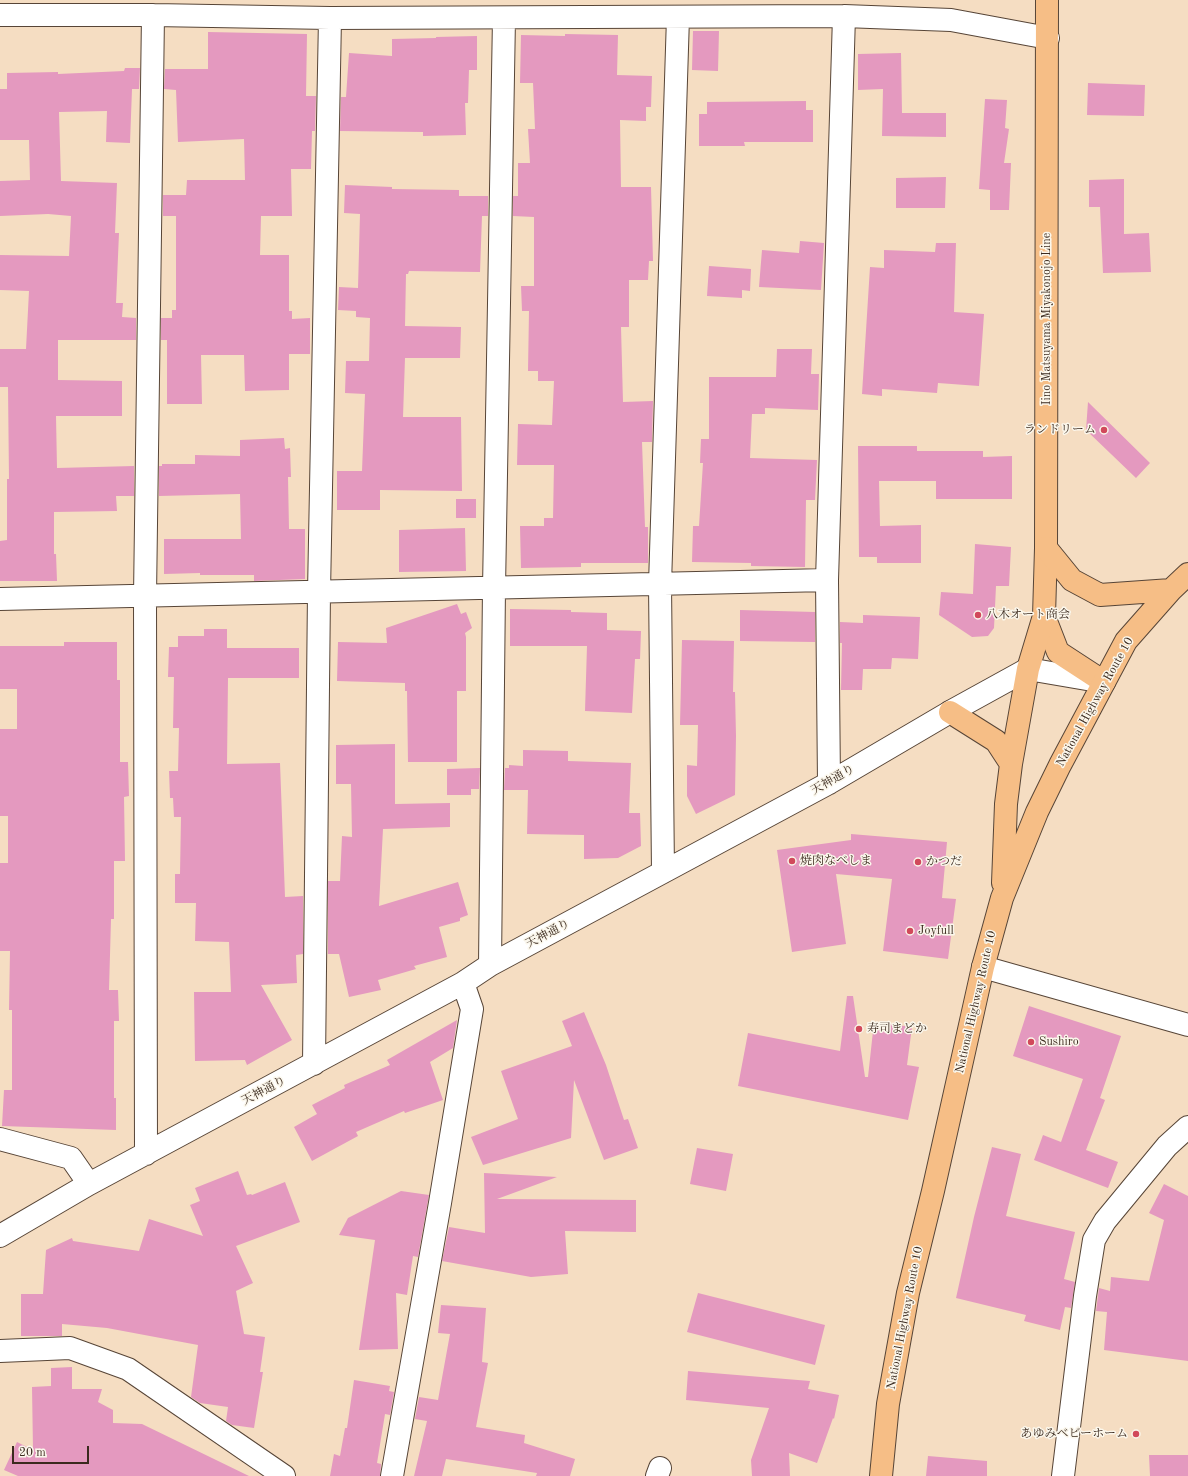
<!DOCTYPE html>
<meta charset="utf-8">
<style>
body{margin:0}
#map{position:relative;width:1188px;height:1476px;overflow:hidden;background:#f5ddc2;font-family:"Old Standard TT",serif}
canvas{display:block}
.scale{position:absolute;left:12px;top:1446px;width:77px;height:18px;box-sizing:border-box;border:2px solid #3b2a1e;border-top:0;padding-left:5px;font-size:12px;line-height:14px;white-space:nowrap;color:#3b2a1e;-webkit-text-stroke:3px #fbf7ec;paint-order:stroke}
</style>
<div id="map">
<canvas width="1188" height="1476"></canvas>
<div class="scale">20 m</div>
</div>
<script>
const context = document.querySelector('canvas').getContext('2d');
context.lineJoin = 'round';
function fill(path, color) { context.fillStyle = color; context.fill(path, 'evenodd'); }
function trace(path, color, width, dash) { context.strokeStyle = color; context.lineWidth = width; context.lineCap = dash ? 'butt' : 'round'; context.setLineDash(dash || []); context.stroke(path); }
function write(font, color, halo, rows, align = 'center') {
  context.font = font + ' "Old Standard TT","Noto Serif JP",serif'; context.lineWidth = 3; context.setLineDash([]); context.textBaseline = 'middle'; context.strokeStyle = halo; context.fillStyle = color; for (const [text, x, y, turn = 0] of rows) {
    context.save(); context.translate(x, y); context.rotate((+turn || 0) * Math.PI / 180); context.textAlign = isNaN(turn) ? turn : align; if (halo) context.strokeText(text, 0, 0); context.fillText(text, 0, 0); context.restore();
  }
}
fill(new Path2D(`
 M 693,31 L 719,31 L 718,71 L 692,70 Z
 M 208,32 L 307,34 L 306,96 L 316,96 L 315,131 L 312,131 L 311,169 L 291,169 L 292,216 L 261,216 L 260,255 L 289,255 L 289,311 L 292,311 L 292,319 L 310,318 L 310,354 L 289,354 L 289,390 L 245,391 L 244,355 L 201,355 L 202,404 L 167,404 L 167,340 L 161,340 L 161,318 L 172,318 L 172,310 L 176,310 L 176,216 L 163,216 L 163,195 L 186,195 L 187,180 L 245,180 L 244,139 L 178,142 L 176,90 L 164,89 L 165,69 L 208,69 Z
 M 565,34 L 618,35 L 617,75 L 652,76 L 651,107 L 646,107 L 646,121 L 620,120 L 621,187 L 651,187 L 653,261 L 649,261 L 648,280 L 629,280 L 629,327 L 621,327 L 623,402 L 653,401 L 652,442 L 642,442 L 645,527 L 648,527 L 648,563 L 581,563 L 581,567 L 521,568 L 520,526 L 544,526 L 544,518 L 553,518 L 554,465 L 517,465 L 518,424 L 552,425 L 554,381 L 538,381 L 538,371 L 528,371 L 529,311 L 522,311 L 521,286 L 534,286 L 534,217 L 513,216 L 513,196 L 518,196 L 518,163 L 530,163 L 528,129 L 535,129 L 533,83 L 520,83 L 521,35 L 565,36 Z
 M 477,36 L 477,70 L 469,70 L 468,103 L 465,103 L 466,135 L 423,136 L 423,132 L 340,131 L 341,97 L 346,97 L 349,53 L 392,56 L 392,39 L 436,38 L 436,37 Z
 M 901,53 L 902,113 L 946,113 L 946,137 L 882,136 L 883,89 L 858,90 L 858,54 Z
 M 125,68 L 140,68 L 139,89 L 132,89 L 130,143 L 106,142 L 107,111 L 59,112 L 61,181 L 117,183 L 115,233 L 119,233 L 116,303 L 123,303 L 122,317 L 136,318 L 136,340 L 58,340 L 58,380 L 122,381 L 122,416 L 56,416 L 57,468 L 134,466 L 134,496 L 116,496 L 117,511 L 54,512 L 54,554 L 56,554 L 57,581 L 0,581 L 0,541 L 7,540 L 7,479 L 9,479 L 8,387 L 0,387 L 0,349 L 26,349 L 29,291 L 0,290 L 0,255 L 69,256 L 71,216 L 48,214 L 0,216 L 0,181 L 30,180 L 29,140 L 0,140 L 0,89 L 7,89 L 7,73 L 58,72 L 58,74 L 124,71 Z
 M 1088,83 L 1145,85 L 1144,116 L 1087,115 Z
 M 985,99 L 1007,100 L 1005,128 L 1009,129 L 1004,163 L 1011,163 L 1009,210 L 990,210 L 990,190 L 979,189 Z
 M 806,101 L 806,110 L 813,110 L 813,142 L 744,142 L 745,146 L 699,146 L 699,114 L 707,114 L 707,102 Z
 M 946,177 L 945,208 L 896,208 L 896,178 Z
 M 1124,179 L 1124,234 L 1149,233 L 1151,272 L 1103,273 L 1100,207 L 1089,207 L 1089,180 Z
 M 345,185 L 392,187 L 392,189 L 459,190 L 459,196 L 488,196 L 488,216 L 482,216 L 480,272 L 409,271 L 408,274 L 406,274 L 405,326 L 461,327 L 460,358 L 405,358 L 403,417 L 461,417 L 462,491 L 380,490 L 380,510 L 337,510 L 337,471 L 362,471 L 365,394 L 345,393 L 346,361 L 369,361 L 370,318 L 356,317 L 356,311 L 338,310 L 339,287 L 358,288 L 360,214 L 344,213 Z
 M 800,241 L 824,243 L 821,290 L 759,287 L 762,250 L 799,253 Z
 M 936,243 L 956,243 L 954,312 L 984,314 L 979,386 L 938,383 L 937,393 L 882,389 L 882,396 L 862,394 L 870,267 L 884,268 L 884,250 L 935,252 Z
 M 709,266 L 751,269 L 750,291 L 742,290 L 742,298 L 707,296 Z
 M 777,349 L 812,349 L 811,374 L 819,374 L 818,410 L 765,408 L 765,414 L 752,414 L 750,458 L 817,460 L 815,500 L 806,500 L 805,567 L 751,566 L 751,563 L 692,562 L 693,526 L 699,526 L 703,463 L 700,463 L 701,439 L 709,439 L 709,377 L 776,377 Z
 M 1088,402 L 1150,463 L 1136,478 L 1086,430 Z
 M 284,438 L 285,449 L 290,448 L 291,477 L 288,477 L 289,529 L 305,529 L 305,579 L 254,581 L 254,575 L 200,575 L 200,573 L 164,574 L 164,539 L 241,539 L 240,494 L 159,496 L 159,466 L 162,466 L 162,464 L 195,464 L 195,455 L 240,456 L 240,440 Z
 M 858,446 L 917,446 L 917,451 L 983,451 L 983,457 L 1012,456 L 1012,499 L 936,499 L 936,481 L 879,481 L 880,526 L 921,525 L 921,563 L 877,563 L 877,557 L 859,557 Z
 M 456,499 L 476,499 L 476,518 L 456,518 Z
 M 465,528 L 466,571 L 399,572 L 399,530 Z
 M 975,544 L 1011,547 L 1009,586 L 996,586 L 994,628 L 988,636 L 972,637 L 939,615 L 941,592 L 973,594 Z
 M 457,604 L 461,614 L 466,612 L 472,628 L 465,633 L 466,637 L 466,691 L 457,691 L 457,762 L 408,762 L 407,691 L 405,691 L 405,683 L 337,681 L 338,642 L 387,643 L 386,628 Z
 M 510,609 L 571,610 L 571,612 L 607,613 L 607,630 L 641,631 L 640,659 L 635,659 L 632,713 L 585,711 L 587,646 L 510,646 Z
 M 740,610 L 815,612 L 815,642 L 740,641 Z
 M 863,615 L 920,617 L 918,659 L 892,658 L 891,669 L 863,669 L 862,690 L 841,690 L 842,643 L 840,643 L 840,622 L 863,623 Z
 M 204,629 L 227,629 L 227,648 L 299,648 L 299,678 L 228,678 L 227,764 L 280,763 L 285,897 L 303,896 L 303,954 L 296,955 L 297,983 L 261,985 L 292,1040 L 247,1065 L 245,1060 L 195,1061 L 194,992 L 231,992 L 229,942 L 195,941 L 196,903 L 175,903 L 175,874 L 180,874 L 181,817 L 174,817 L 173,798 L 170,798 L 169,771 L 178,771 L 179,728 L 173,728 L 174,677 L 168,677 L 169,647 L 178,647 L 178,636 L 204,636 Z
 M 682,640 L 734,641 L 733,692 L 735,692 L 736,736 L 735,795 L 696,814 L 687,796 L 687,765 L 697,766 L 698,725 L 680,725 Z
 M 64,642 L 117,642 L 117,680 L 120,680 L 120,762 L 128,762 L 129,796 L 124,797 L 125,861 L 114,861 L 114,919 L 111,919 L 109,990 L 118,990 L 119,1021 L 114,1021 L 114,1098 L 116,1098 L 116,1130 L 2,1126 L 4,1090 L 12,1090 L 12,1010 L 9,1010 L 10,951 L 0,951 L 0,863 L 8,863 L 8,816 L 0,816 L 0,729 L 17,729 L 17,689 L 0,689 L 0,646 L 64,646 Z
 M 395,744 L 395,804 L 450,803 L 450,827 L 383,829 L 379,906 L 458,882 L 468,915 L 460,918 L 460,921 L 439,927 L 447,957 L 414,966 L 416,969 L 378,980 L 381,990 L 349,997 L 339,954 L 328,954 L 328,881 L 340,881 L 342,836 L 352,837 L 351,784 L 336,784 L 336,745 Z
 M 523,750 L 568,751 L 568,761 L 631,763 L 629,813 L 640,813 L 641,846 L 618,858 L 584,859 L 584,835 L 527,834 L 528,790 L 504,790 L 505,768 L 509,768 L 509,765 L 523,766 Z
 M 480,768 L 479,789 L 471,789 L 471,795 L 447,795 L 447,769 Z
 M 851,834 L 947,842 L 942,898 L 956,899 L 948,959 L 883,951 L 892,879 L 836,874 L 846,944 L 792,952 L 777,850 L 851,840 Z
 M 847,996 L 853,996 L 865,1077 L 868,1077 L 874,1022 L 912,1027 L 907,1065 L 919,1067 L 908,1120 L 738,1086 L 748,1033 L 840,1051 Z
 M 1029,1006 L 1121,1036 L 1100,1098 L 1105,1100 L 1086,1150 L 1118,1162 L 1108,1188 L 1034,1160 L 1043,1135 L 1061,1142 L 1083,1079 L 1013,1056 Z
 M 584,1012 L 606,1065 L 624,1120 L 628,1119 L 638,1148 L 604,1160 L 574,1080 L 571,1138 L 483,1165 L 471,1137 L 518,1119 L 501,1071 L 572,1046 L 562,1021 Z
 M 457,1020 L 453,1048 L 430,1062 L 443,1100 L 405,1113 L 404,1111 L 356,1132 L 358,1136 L 312,1161 L 294,1127 L 317,1114 L 312,1105 L 345,1088 L 344,1085 L 390,1065 L 387,1060 Z
 M 992,1147 L 1021,1154 L 1006,1216 L 1075,1232 L 1064,1279 L 1075,1282 L 1071,1308 L 1065,1307 L 1060,1330 L 1024,1321 L 1026,1315 L 956,1298 L 974,1217 Z
 M 697,1148 L 733,1154 L 726,1191 L 690,1184 Z
 M 238,1171 L 247,1195 L 251,1194 L 252,1195 L 285,1182 L 300,1222 L 236,1246 L 253,1283 L 236,1291 L 244,1334 L 265,1337 L 260,1372 L 263,1372 L 254,1428 L 232,1425 L 226,1421 L 228,1407 L 200,1403 L 191,1397 L 198,1345 L 107,1328 L 62,1324 L 62,1336 L 21,1336 L 21,1294 L 43,1294 L 46,1250 L 72,1238 L 73,1241 L 139,1251 L 149,1219 L 203,1236 L 190,1205 L 200,1201 L 195,1188 Z
 M 484,1173 L 557,1177 L 497,1199 L 636,1200 L 636,1232 L 565,1231 L 568,1274 L 531,1277 L 442,1261 L 449,1227 L 485,1233 Z
 M 1164,1184 L 1188,1196 L 1188,1361 L 1104,1350 L 1107,1312 L 1096,1311 L 1099,1288 L 1110,1291 L 1111,1277 L 1149,1281 L 1164,1220 L 1149,1213 Z
 M 401,1191 L 429,1195 L 418,1257 L 413,1256 L 407,1295 L 396,1293 L 398,1349 L 359,1350 L 375,1240 L 339,1235 L 348,1218 Z
 M 698,1293 L 825,1325 L 815,1365 L 687,1332 Z
 M 441,1305 L 486,1308 L 482,1362 L 488,1363 L 476,1427 L 525,1435 L 524,1443 L 575,1459 L 570,1476 L 536,1476 L 537,1473 L 446,1459 L 442,1476 L 414,1476 L 427,1421 L 415,1419 L 419,1397 L 438,1400 L 450,1334 L 438,1333 Z
 M 72,1367 L 72,1389 L 102,1389 L 98,1402 L 113,1410 L 113,1423 L 142,1424 L 249,1476 L 18,1476 L 4,1470 L 17,1442 L 33,1450 L 32,1387 L 51,1386 L 51,1368 Z
 M 688,1371 L 810,1381 L 808,1389 L 839,1395 L 834,1419 L 833,1418 L 817,1463 L 789,1453 L 790,1476 L 752,1476 L 751,1460 L 769,1408 L 686,1400 Z
 M 354,1380 L 390,1386 L 389,1391 L 394,1392 L 390,1415 L 385,1414 L 377,1463 L 381,1464 L 380,1476 L 330,1476 L 334,1454 L 340,1456 L 345,1428 L 347,1428 Z
 M 1149,1455 L 1188,1455 L 1188,1476 L 1150,1476 Z
 M 928,1456 L 987,1461 L 987,1476 L 926,1476 Z`), '#e499bf');
const minor = new Path2D(`
 M 0,15 L 153,15 L 330,18 L 844,16 L 951,20 L 1048,38
 M 0,599 L 827,580
 M 829,783 L 827,580 L 844,16
 M 663,872 L 660,584 L 678,17
 M 490,965 L 494,588 L 504,18
 M 983,967 L 1188,1025
 M 314,1064 L 319,592 L 330,18
 M 0,1139 L 71,1158 L 89,1184
 M 146,1154 L 145,596 L 153,15
 M 0,1236 L 89,1184 L 463,983 L 490,965 L 829,783 L 950,712 L 1028,669 L 1104,682
 M 0,1351 L 70,1348 L 128,1369 L 284,1476
 M 392,1476 L 440,1203 L 472,1009 L 463,983
 M 657,1476 L 660,1468
 M 1063,1476 L 1085,1296 L 1094,1240 L 1105,1221 L 1167,1146 L 1188,1127`);
const major = new Path2D(`
 M 1047,0 L 1046,548 L 1044,616 L 1058,652 L 1104,682`);
const highway = new Path2D(`
 M 1046,548 L 1072,580 L 1100,595 L 1171,590
 M 950,712 L 996,741 L 1011,764
 M 1003,883 L 1006,804 L 1011,764 L 1028,669 L 1044,616
 M 881,1476 L 888,1404 L 908,1293 L 933,1191 L 983,967 L 1002,898 L 1037,812 L 1060,765 L 1126,641 L 1171,590 L 1188,574`);
trace(minor, '#574537', 24);
trace(major, '#574537', 24);
trace(highway, '#574537', 24);
trace(minor, '#fff', 22);
trace(major, '#f6be86', 22);
trace(highway, '#f6be86', 22);
for (const [x, y, r, color] of [
 [1104,430,4,"#d1495b"],
 [978,615,4,"#d1495b"],
 [792,861,4,"#d1495b"],
 [918,862,4,"#d1495b"],
 [910,931,4,"#d1495b"],
 [859,1029,4,"#d1495b"],
 [1031,1042,4,"#d1495b"],
 [1136,1434,4,"#d1495b"]
]) { const dot = new Path2D(); dot.arc(x, y, r, 0, 2 * Math.PI); context.fillStyle = color; context.fill(dot); trace(dot, '#fbf7ec', 1.5); }
write('12px', '#3b2a1e', '#fbf7ec', [
 ["Iino Matsuyama Miyakonojo Line",1047,319,-90],
 ["National Highway Route 10",1095,702,-61],
 ["天神通り",833,780,-30],
 ["天神通り",548,934,-28],
 ["National Highway Route 10",976,1002,-77],
 ["天神通り",264,1091,-28],
 ["National Highway Route 10",905,1318,-79]
]);
write('12px', '#3b2a1e', '#fbf7ec', [
 ["ランドリーム",1096,430,"right"],
 ["八木オート商会",986,615],
 ["焼肉なべしま",800,861],
 ["かつだ",926,862],
 ["Joyfull",918,931],
 ["寿司まどか",867,1029],
 ["Sushiro",1039,1042],
 ["あゆみベビーホーム",1128,1434,"right"]
], 'left');
</script>
